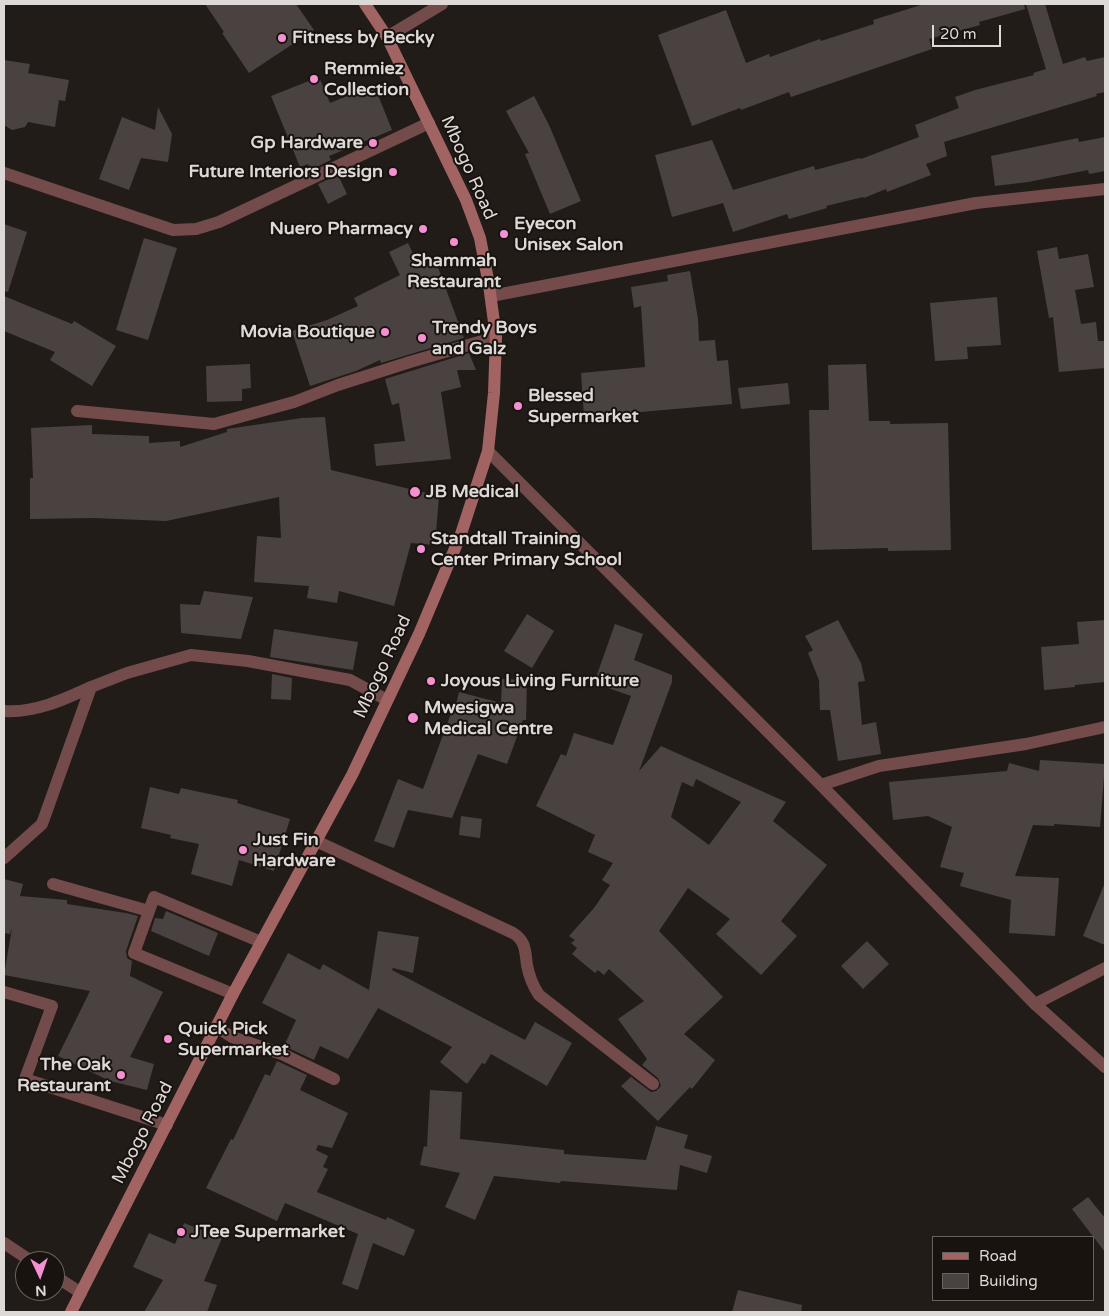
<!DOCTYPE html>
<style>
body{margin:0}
#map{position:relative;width:1109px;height:1316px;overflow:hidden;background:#221c18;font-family:"Varela Round",sans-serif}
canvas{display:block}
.frame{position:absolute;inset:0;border:5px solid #ddd9d6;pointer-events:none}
.legend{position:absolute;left:932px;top:1236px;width:162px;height:65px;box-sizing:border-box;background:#191310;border:1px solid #67625f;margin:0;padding:6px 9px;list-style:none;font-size:15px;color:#ddd9d6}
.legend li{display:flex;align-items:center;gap:10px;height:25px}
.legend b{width:25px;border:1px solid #67625f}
.north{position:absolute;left:15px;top:1251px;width:50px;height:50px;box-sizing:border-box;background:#191310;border:1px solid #67625f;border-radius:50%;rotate:177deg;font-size:14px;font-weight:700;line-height:20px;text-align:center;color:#ddd9d6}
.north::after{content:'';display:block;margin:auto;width:18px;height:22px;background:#f591d2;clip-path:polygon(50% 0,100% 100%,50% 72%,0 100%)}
.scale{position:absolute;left:932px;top:25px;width:69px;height:22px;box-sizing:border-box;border:2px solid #ddd9d6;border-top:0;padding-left:6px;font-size:15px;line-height:18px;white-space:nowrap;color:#ddd9d6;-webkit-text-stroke:4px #191310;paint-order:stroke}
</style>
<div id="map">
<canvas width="1109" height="1316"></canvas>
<div class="frame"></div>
<ul class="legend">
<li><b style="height:6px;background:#a26462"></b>Road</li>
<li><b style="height:14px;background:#4a4241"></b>Building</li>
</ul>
<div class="north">N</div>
<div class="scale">20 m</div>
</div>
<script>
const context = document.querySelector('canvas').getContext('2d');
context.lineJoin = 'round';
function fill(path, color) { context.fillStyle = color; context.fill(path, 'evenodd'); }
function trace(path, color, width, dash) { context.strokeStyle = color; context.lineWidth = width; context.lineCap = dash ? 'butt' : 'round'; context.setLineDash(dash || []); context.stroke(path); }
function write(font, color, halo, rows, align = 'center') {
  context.font = font + ' "Varela Round",sans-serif'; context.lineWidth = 4; context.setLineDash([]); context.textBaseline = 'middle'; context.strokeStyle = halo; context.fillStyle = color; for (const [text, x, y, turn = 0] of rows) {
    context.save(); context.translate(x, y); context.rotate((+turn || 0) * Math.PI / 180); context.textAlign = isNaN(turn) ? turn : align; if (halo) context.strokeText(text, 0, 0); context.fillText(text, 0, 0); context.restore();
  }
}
fill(new Path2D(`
 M 205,4 L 296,4 L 314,30 L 249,73 L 222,33 L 224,32 Z
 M 924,4 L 1024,4 L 1025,9 L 979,22 L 980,25 L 929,39 L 932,49 L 791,97 L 789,92 L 741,110 L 740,108 L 692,126 L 658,35 L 726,10 L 746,63 L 769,54 L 770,57 L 820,39 L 821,41 L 874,24 L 873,20 Z
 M 1026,4 L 1045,4 L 1063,64 L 1085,57 L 1087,61 L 1105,57 L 1105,92 L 1096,94 L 1097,96 L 944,142 L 947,156 L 926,164 L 931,175 L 887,192 L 886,189 L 864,198 L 863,197 L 826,206 L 827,208 L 789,219 L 787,214 L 733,232 L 723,203 L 672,217 L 655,155 L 712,140 L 733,190 L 814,166 L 815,170 L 860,158 L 861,159 L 919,137 L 915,125 L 959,108 L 955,97 L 975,90 L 1034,75 L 1033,73 L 1046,69 Z
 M 4,60 L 30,64 L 28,73 L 69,80 L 65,101 L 59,100 L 55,127 L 28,122 L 25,127 L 12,130 L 4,125 Z
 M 319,77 L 330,103 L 374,85 L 392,130 L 329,156 L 331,160 L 310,170 L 308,164 L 300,167 L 271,96 Z
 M 534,96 L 549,125 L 581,201 L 550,214 L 525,154 L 529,153 L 506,111 Z
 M 158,107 L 172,134 L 168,162 L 141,158 L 129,190 L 99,179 L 122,117 L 155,130 Z
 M 1105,137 L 1105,171 L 1089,174 L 1088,170 L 1028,182 L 995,186 L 991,156 L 1078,138 L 1079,142 Z
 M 338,175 L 347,194 L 328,204 L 318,184 Z
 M 4,224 L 27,232 L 8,292 L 4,291 Z
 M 144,238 L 177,248 L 148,340 L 116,330 Z
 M 408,243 L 420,268 L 436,262 L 464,338 L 381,363 L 380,360 L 356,371 L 310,386 L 292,331 L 327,320 L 358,306 L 354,298 L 400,275 L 389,252 Z
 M 1057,247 L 1059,259 L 1088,254 L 1094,287 L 1075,290 L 1081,324 L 1096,322 L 1098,341 L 1105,341 L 1105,368 L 1059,372 L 1053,317 L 1049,318 L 1037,251 Z
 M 690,271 L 698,319 L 699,341 L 715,340 L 717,361 L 728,360 L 732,404 L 584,417 L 581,373 L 645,367 L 641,306 L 634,308 L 631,287 L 668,281 L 667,275 Z
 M 4,296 L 72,324 L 74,321 L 116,346 L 92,386 L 50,360 L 55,352 L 4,331 Z
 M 997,297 L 1001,345 L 967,347 L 968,359 L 935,361 L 930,303 Z
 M 469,353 L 476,370 L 457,370 L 461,387 L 441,392 L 451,459 L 376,466 L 374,444 L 405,441 L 399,403 L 392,405 L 385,379 Z
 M 250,364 L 251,388 L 242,389 L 242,401 L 207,402 L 206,366 Z
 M 866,364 L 869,421 L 890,421 L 890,424 L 948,423 L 951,550 L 888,551 L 888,548 L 812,550 L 809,410 L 829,410 L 828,365 Z
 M 788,383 L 790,404 L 741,409 L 738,388 Z
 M 325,417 L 331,470 L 439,496 L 435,545 L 411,543 L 394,606 L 339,591 L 337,603 L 307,598 L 309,586 L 254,582 L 257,536 L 281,538 L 279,497 L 166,521 L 93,518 L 30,519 L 30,478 L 33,478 L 31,428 L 92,425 L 92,434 L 149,436 L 149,443 L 180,441 L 180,447 L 227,432 L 227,429 L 302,418 Z
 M 204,591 L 253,597 L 241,639 L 181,633 L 180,604 L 200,605 Z
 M 527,614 L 554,631 L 532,668 L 504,651 Z
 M 838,620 L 861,663 L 865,681 L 858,682 L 862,725 L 876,722 L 881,754 L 838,761 L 830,710 L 820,710 L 819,680 L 808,653 L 813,650 L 805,636 Z
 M 1105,620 L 1105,682 L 1075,685 L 1075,687 L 1044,690 L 1041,647 L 1079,644 L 1077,622 Z
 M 615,624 L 643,634 L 634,660 L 672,675 L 672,682 L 639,771 L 661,746 L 786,802 L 773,821 L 827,865 L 781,921 L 797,936 L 761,975 L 716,934 L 730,919 L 688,888 L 659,931 L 723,997 L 684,1034 L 715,1060 L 692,1089 L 690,1087 L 658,1121 L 621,1086 L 631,1077 L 651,1092 L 656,1091 L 661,1086 L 658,1078 L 642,1065 L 647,1059 L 618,1019 L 644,1001 L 609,969 L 604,975 L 598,970 L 595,973 L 572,954 L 577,948 L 571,943 L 575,940 L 569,936 L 594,908 L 610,885 L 602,880 L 613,863 L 588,852 L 595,835 L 536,806 L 561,754 L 566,756 L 574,733 L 613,745 L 631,696 L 594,683 ZM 696,779 L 741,802 L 709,845 L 671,817 L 682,782 L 693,787 Z
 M 274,629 L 358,642 L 353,670 L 270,657 Z
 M 272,674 L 292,678 L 291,700 L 271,699 Z
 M 502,679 L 527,680 L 526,720 L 523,720 L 507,764 L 478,754 L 452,818 L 408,810 L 394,848 L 374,841 L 398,779 L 423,789 L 453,708 L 455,709 L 459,692 L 501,703 Z
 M 1040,760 L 1105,764 L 1100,827 L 1054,824 L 1054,826 L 1033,825 L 1015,876 L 1059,878 L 1055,936 L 1009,933 L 1011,900 L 960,886 L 964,873 L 940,867 L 952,827 L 928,816 L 893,820 L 889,782 L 1007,771 L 1009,763 L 1039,771 Z
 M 150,787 L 179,794 L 181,788 L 238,800 L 237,803 L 290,819 L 274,871 L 239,860 L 232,886 L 191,874 L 199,844 L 170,838 L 171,835 L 141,828 Z
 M 461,816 L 482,819 L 480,838 L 459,835 Z
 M 4,879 L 23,884 L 20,896 L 67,900 L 67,904 L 126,913 L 138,916 L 126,951 L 127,958 L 132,961 L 130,976 L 163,992 L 130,1057 L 154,1064 L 147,1090 L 110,1081 L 58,1056 L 90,991 L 4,975 L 12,928 L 10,934 L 4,933 Z
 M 1104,885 L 1105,885 L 1105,945 L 1083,936 Z
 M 166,911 L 218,933 L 209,956 L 151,931 L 155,918 L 163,919 Z
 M 378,931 L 419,937 L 413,973 L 393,968 L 392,970 L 525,1040 L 535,1022 L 572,1043 L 547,1086 L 491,1054 L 485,1064 L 482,1063 L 467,1084 L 440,1062 L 452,1047 L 378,1008 L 348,1059 L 320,1046 L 314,1060 L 284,1046 L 296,1020 L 262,1003 L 288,953 L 320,970 L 323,964 L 369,990 Z
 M 867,941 L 889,964 L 863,989 L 841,966 Z
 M 277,1061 L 307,1075 L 300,1090 L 348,1113 L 332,1148 L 318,1145 L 316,1150 L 328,1156 L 323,1167 L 328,1169 L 317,1192 L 386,1220 L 387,1217 L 415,1230 L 404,1256 L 373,1243 L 358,1290 L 342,1284 L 358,1234 L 285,1203 L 277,1221 L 206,1188 L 231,1139 L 233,1140 L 265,1074 L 270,1076 Z
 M 430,1090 L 462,1092 L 460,1139 L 564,1150 L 564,1154 L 646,1160 L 656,1126 L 688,1135 L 684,1148 L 712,1156 L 707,1173 L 680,1165 L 677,1190 L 561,1181 L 560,1183 L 494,1176 L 475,1220 L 445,1207 L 460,1173 L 420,1165 L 424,1146 L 427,1147 Z
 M 1088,1197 L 1105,1218 L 1105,1252 L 1072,1209 Z
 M 184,1223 L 222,1238 L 204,1281 L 217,1285 L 207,1312 L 144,1312 L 163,1280 L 133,1267 L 149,1233 L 175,1244 Z
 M 738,1290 L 802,1305 L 801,1312 L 732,1312 Z`), '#4a4241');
trace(new Path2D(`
 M 4,173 L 173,230 L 196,229 L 219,222 L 429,123
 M 77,411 L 214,424 L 294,402 L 338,385 L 410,362 L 496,337
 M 4,711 C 35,713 63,700 91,687
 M 1035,1004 L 1105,968
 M 216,1027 L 232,1037 L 282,1054 L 334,1079`), '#724b4a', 12);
trace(new Path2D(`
 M 387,37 L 442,4
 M 491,296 L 976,203 L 1105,189
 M 488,451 L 821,785 L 1035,1004 L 1105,1067
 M 821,785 L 879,766 L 1026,744 L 1105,727
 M 316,841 L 513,933 C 526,941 525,951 527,965 C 529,976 533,986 539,995 L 653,1084
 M 4,858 L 42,824 L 91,687 L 127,673 L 191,655 L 248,661 L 350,680 L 387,700
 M 53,884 L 149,911
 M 4,992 L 52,1006 L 25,1079 L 167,1125
 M 233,994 L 134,953 L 154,897 L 261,942
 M 4,1243 L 31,1261
 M 55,1276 L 81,1293`), '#724b4a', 12);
trace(new Path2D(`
 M 71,1312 L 233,994 L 352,775 L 419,634 L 461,534 L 488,451 L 494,393 L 496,337 L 489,285 L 480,238 L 466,200 L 387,37 L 365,4`), '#a26462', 12);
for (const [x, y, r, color] of [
 [282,38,5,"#f591d2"],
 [314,79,5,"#f591d2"],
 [373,143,5,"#f591d2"],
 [393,172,5,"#f591d2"],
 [423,229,5,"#f591d2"],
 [504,234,5,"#f591d2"],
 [454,242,5,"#f591d2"],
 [385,332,5,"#f591d2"],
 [422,338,5,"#f591d2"],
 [518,406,5,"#f591d2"],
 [415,492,6,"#f591d2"],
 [421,549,5,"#f591d2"],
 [431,681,5,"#f591d2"],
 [413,718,6,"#f591d2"],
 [243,850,5,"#f591d2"],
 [168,1039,5,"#f591d2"],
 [121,1075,5,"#f591d2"],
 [181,1232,5,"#f591d2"]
]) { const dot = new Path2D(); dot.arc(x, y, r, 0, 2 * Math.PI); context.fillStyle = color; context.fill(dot); trace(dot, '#191310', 2); }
write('bold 18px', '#ddd9d6', '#191310', [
 ["Fitness by Becky",292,38],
 ["Remmiez",324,69],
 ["Collection",324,90],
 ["Gp Hardware",363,143,"right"],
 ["Future Interiors Design",383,172,"right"],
 ["Eyecon",514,224],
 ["Unisex Salon",514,245],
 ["Nuero Pharmacy",413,229,"right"],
 ["Shammah",454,261,"center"],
 ["Restaurant",454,282,"center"],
 ["Trendy Boys",432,328],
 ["and Galz",432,349],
 ["Movia Boutique",375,332,"right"],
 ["Blessed",528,396],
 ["Supermarket",528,417],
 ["JB Medical",426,492],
 ["Standtall Training",431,539],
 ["Center Primary School",431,560],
 ["Joyous Living Furniture",441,681],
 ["Mwesigwa",424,708],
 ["Medical Centre",424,729],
 ["Just Fin",253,840],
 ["Hardware",253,861],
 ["Quick Pick",178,1029],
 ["Supermarket",178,1050],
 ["The Oak",111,1065,"right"],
 ["Restaurant",111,1086,"right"],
 ["JTee Supermarket",191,1232]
], 'left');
write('18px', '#ddd9d6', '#191310', [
 ["Mbogo Road",468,168,66],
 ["Mbogo Road",383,667,-65],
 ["Mbogo Road",143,1133,-63]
]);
</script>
